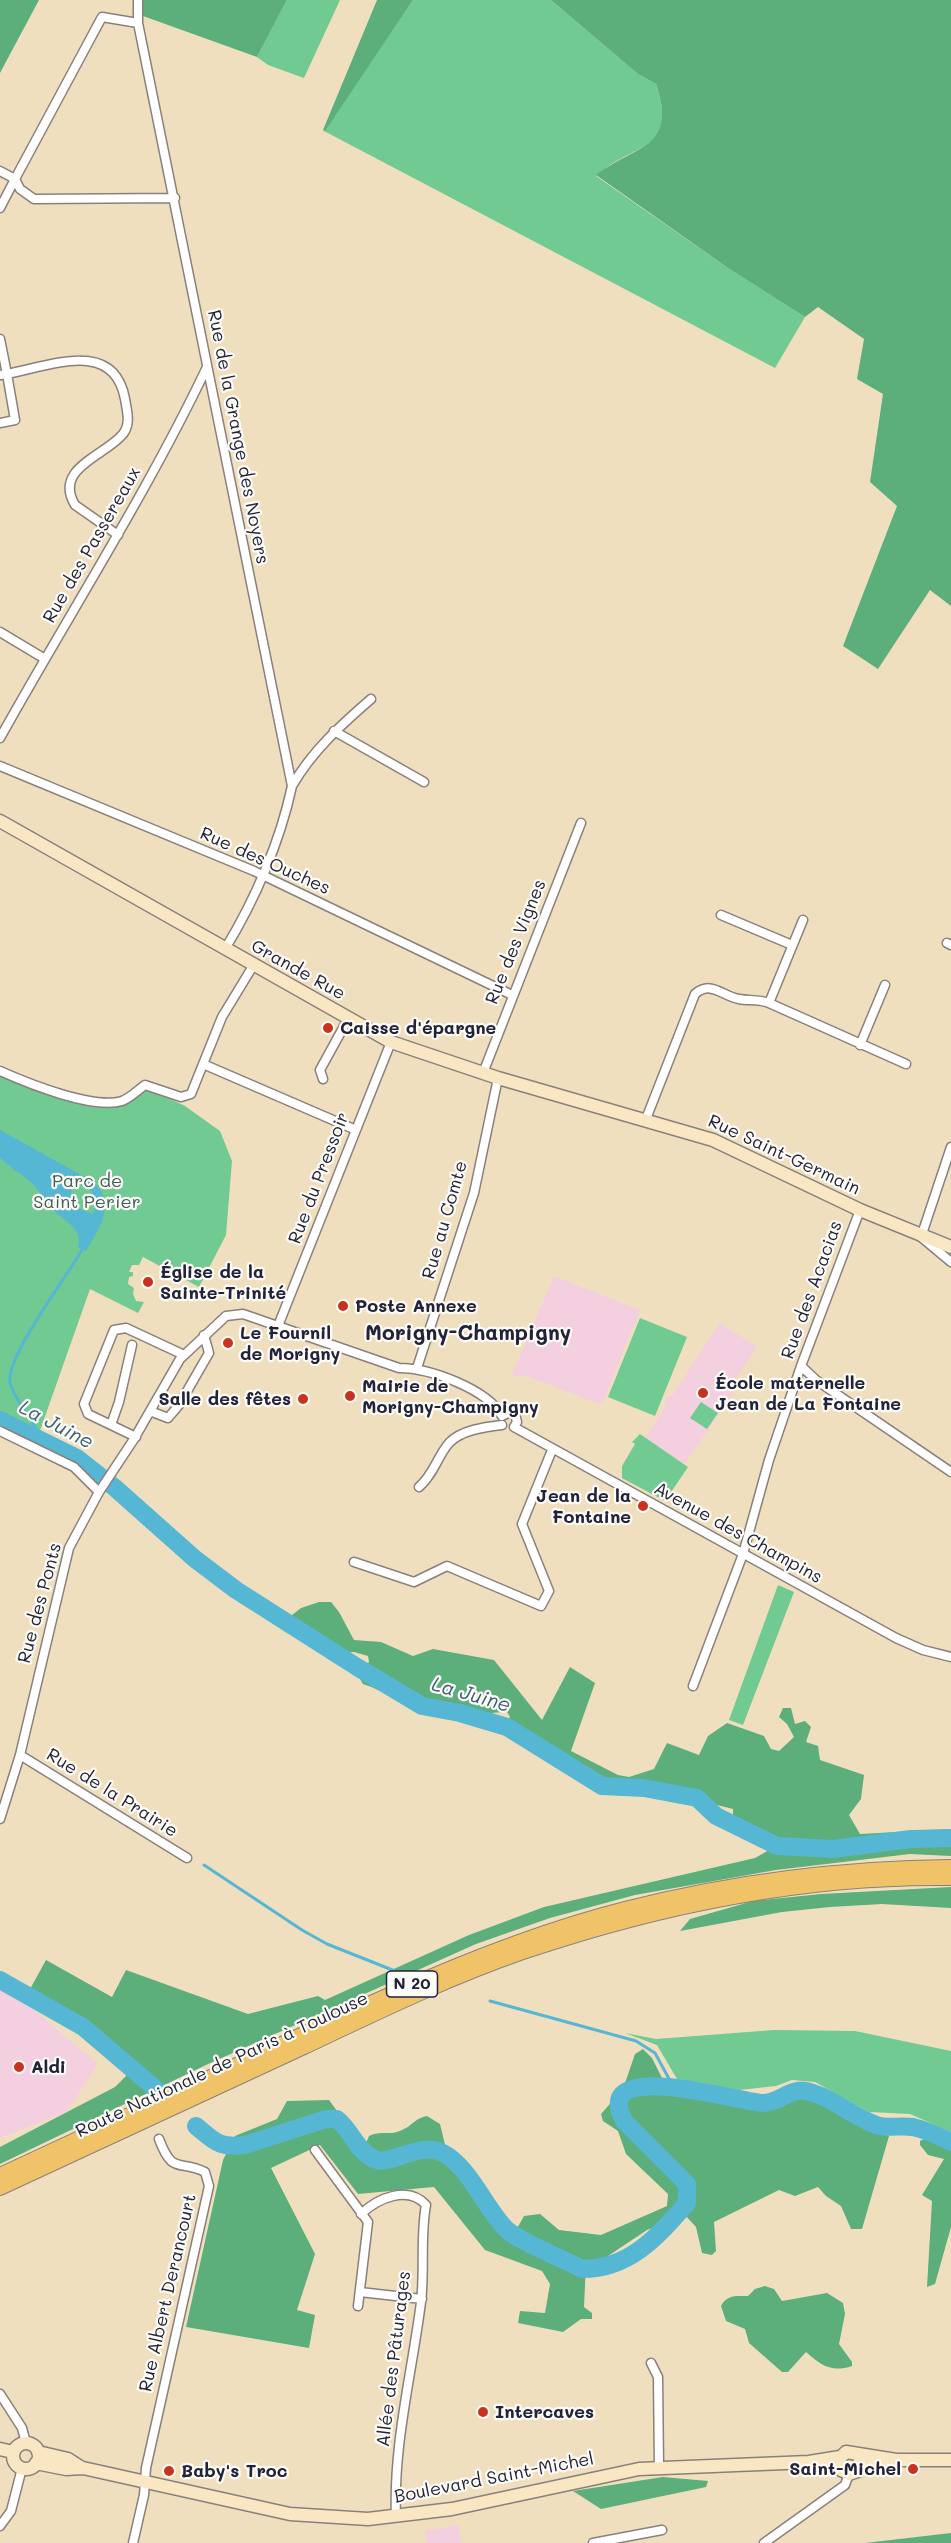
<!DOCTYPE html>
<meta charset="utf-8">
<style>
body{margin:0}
canvas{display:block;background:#f0dfbf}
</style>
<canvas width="951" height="2543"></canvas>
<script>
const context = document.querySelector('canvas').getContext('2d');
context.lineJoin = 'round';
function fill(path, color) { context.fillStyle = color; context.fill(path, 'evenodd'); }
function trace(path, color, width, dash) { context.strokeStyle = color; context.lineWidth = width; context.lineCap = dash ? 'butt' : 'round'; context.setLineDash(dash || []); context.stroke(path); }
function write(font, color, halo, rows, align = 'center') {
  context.font = font + ' Mali,sans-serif'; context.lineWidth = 4.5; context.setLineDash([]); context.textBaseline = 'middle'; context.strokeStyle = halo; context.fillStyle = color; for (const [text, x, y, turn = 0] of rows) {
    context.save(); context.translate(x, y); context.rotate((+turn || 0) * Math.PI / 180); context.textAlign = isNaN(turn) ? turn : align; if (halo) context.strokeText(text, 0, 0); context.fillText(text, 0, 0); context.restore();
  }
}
fill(new Path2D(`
 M 554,1276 L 640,1310 L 602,1405 L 524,1375 L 517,1377 L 512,1375 Z
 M 720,1323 L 757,1347 L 730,1388 L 734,1391 L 685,1464 L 645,1438 L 666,1405 L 664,1401 L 667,1397 L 672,1396 Z
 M 0,1990 L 35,2011 L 98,2064 L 67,2112 L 0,2138 Z
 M 458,2525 L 461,2543 L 427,2543 L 425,2531 Z`), '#f3cfe0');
fill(new Path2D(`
 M 287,0 L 340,0 L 304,78 L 268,65 L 257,57 Z
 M 413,0 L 551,0 L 638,74 L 656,84 C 679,155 633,141 596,176 L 728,268 L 805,317 L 775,368 L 324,131 Z
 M 0,1074 L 49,1095 L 79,1102 L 120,1105 L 149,1089 L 185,1106 L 220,1131 L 232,1161 L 226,1235 L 199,1287 L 143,1257 L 139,1265 L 132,1265 L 129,1272 L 133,1272 L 133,1276 L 129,1277 L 128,1284 L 134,1288 L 133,1294 L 136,1301 L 144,1302 L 138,1313 L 90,1289 L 36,1442 L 0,1426 Z
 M 640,1318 L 687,1337 L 655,1416 L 608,1397 Z
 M 701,1402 L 718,1413 L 707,1429 L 690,1418 Z
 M 640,1434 L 688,1467 L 665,1501 L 622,1478 L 622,1466 L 635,1444 L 632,1442 Z
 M 778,1585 L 794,1592 L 743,1725 L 729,1720 Z
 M 774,2030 L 855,2031 L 951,2051 L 951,2132 L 910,2114 L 869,2112 L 815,2082 L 792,2080 L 776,2086 L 739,2090 L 677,2079 L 657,2045 L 625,2033 L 656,2039 Z`), '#70ca91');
fill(new Path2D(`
 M 0,0 L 39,0 L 0,73 Z
 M 142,0 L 287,0 L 257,57 L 143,16 Z
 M 377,0 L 413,0 L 325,131 L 323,130 Z
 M 551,0 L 951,0 L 951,606 L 930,590 L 878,669 L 843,646 L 897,506 L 870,482 L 883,394 L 857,379 L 864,339 L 818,307 L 805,317 L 728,268 L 596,175 C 636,144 678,150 656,84 L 638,74 Z
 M 319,1602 L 331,1602 L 339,1612 L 354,1640 L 381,1642 L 413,1656 L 433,1649 L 494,1660 L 542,1720 L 570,1667 L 595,1683 L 571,1751 L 618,1775 L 629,1777 L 654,1769 L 667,1743 L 699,1755 L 708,1736 L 727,1723 L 764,1736 L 771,1749 L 779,1751 L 794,1737 L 787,1724 L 779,1717 L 783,1708 L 791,1708 L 795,1724 L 805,1721 L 811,1727 L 806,1742 L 818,1746 L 820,1760 L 864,1775 L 861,1799 L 849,1815 L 860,1834 L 951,1829 L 951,1856 L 910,1854 L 776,1870 L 635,1895 L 550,1918 L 476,1944 L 206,2065 L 0,2164 L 0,2147 L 115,2087 L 126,2076 L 122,2050 L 24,2000 L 46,1960 L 112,1997 L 126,1970 L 248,2014 L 318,1996 L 325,2000 L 469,1935 L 544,1907 L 755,1858 L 771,1849 L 759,1835 L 733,1820 L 733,1809 L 705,1802 L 687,1791 L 649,1785 L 606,1783 L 563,1759 L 550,1759 L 506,1734 L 502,1729 L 510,1717 L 507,1712 C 481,1713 452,1719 427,1713 C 404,1707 386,1691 363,1684 L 357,1674 L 369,1662 L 368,1656 L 354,1652 L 326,1653 L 295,1621 L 292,1615 L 301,1608 Z
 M 951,1887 L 951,1908 L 882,1904 L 830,1907 L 782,1912 L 680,1931 L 690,1919 L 753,1901 L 821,1894 Z
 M 643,2049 L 652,2058 L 669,2092 C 699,2098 731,2107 761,2106 C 779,2105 794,2096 812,2097 L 889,2136 L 862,2229 L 851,2229 L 841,2206 L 826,2196 L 818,2187 L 795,2196 L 779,2190 L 714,2222 L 716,2251 L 712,2255 L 702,2253 L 696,2227 L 685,2215 L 647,2230 L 605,2258 L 586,2263 L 584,2307 L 592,2313 L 592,2319 L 581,2319 L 563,2332 L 518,2323 L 520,2311 L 545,2313 L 550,2284 L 542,2271 L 485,2250 L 434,2187 L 358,2194 L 320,2145 L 271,2168 L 315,2254 L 297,2310 L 315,2315 L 309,2348 L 186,2327 L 223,2160 L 235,2136 L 277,2119 L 287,2101 L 329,2100 L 364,2148 L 369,2136 C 380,2130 391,2136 402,2130 C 412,2126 415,2118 427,2116 L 440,2124 L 446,2149 L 460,2161 L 503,2223 L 515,2232 L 524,2216 L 540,2214 L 559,2230 L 601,2235 L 667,2206 L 668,2194 L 626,2154 L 618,2131 L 603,2121 L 601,2114 L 623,2089 L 635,2054 Z
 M 932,2135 L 951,2146 L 951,2227 L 935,2284 L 927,2287 L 932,2201 L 922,2195 L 944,2159 L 928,2155 L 920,2145 L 920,2141 Z
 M 765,2286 L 774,2289 L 782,2301 L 827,2293 L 843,2303 L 845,2314 L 839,2344 L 852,2362 L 852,2366 C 831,2373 821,2365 806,2352 L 788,2372 L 782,2372 L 749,2343 L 745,2329 L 726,2321 L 721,2306 C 727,2294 737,2296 748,2296 L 755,2289 Z
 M 663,2477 L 708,2481 L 706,2487 L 601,2509 L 573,2491 Z
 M 951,2533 L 951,2543 L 865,2543 Z`), '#5cae7b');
fill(new Path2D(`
 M 0,1130 L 92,1181 C 118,1202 99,1229 86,1251 L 78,1248 C 84,1228 64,1221 52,1209 C 45,1201 40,1191 32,1183 C 21,1173 10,1169 0,1157 ZM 74,1184 C 91,1183 99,1199 93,1214 L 75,1207 L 70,1196 Z`), '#56b7d4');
trace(new Path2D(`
 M 42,1440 C 35,1423 13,1397 10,1383 C 5,1357 69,1274 83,1248
 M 204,1865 L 302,1930 L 327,1944 L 395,1971
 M 490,2001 L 636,2041 L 655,2053 L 674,2088`), '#56b7d4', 3);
trace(new Path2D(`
 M 0,1420 L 77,1458 L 114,1487 L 195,1559 L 236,1590 L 357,1667 L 422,1706 L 460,1713 L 507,1727 L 602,1786 L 644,1788 L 697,1798 L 716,1816 L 777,1846 L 833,1849 L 911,1839 L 951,1838
 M 0,1980 L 83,2027 L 157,2090
 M 196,2126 C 215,2142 219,2148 245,2145 L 326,2119 L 337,2119 C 351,2130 357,2151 374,2159 C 390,2168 422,2137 448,2156 C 472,2173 485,2207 505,2228 C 517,2241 564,2259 582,2269 C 630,2269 658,2236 687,2203 L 687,2184 L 625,2122 C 586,2055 742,2103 763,2103 C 779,2103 790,2088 806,2091 C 832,2097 852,2116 876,2125 C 887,2129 901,2125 913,2127 C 927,2130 939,2136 951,2142`), '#56b7d4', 18);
const minor = new Path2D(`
 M 138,0 L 138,23 L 292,786 C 280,842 255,900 225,949
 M 138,23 L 102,17 L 15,179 L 20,189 L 34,199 L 175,198
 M 0,171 L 15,179 L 0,208
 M 0,339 L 7,374 C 50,366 114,338 125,399 C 127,411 131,424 123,434 C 105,456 53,468 75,505 L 118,535
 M 0,375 L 7,374 L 15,420 L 0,423
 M 0,632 L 45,659
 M 334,731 L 424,782
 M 0,738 C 69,614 146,495 207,367
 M 0,766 L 254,871 L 512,995
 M 292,786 C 312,751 341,725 371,699
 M 721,915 L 792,945
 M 947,943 L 951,945
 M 769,1003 L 803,920
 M 860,1045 L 885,985
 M 203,1064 L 356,1130
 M 0,1071 C 27,1083 93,1110 122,1101 C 130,1098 138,1090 145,1085 L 181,1097 L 191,1094 L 222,1017 L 253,966
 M 483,1073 L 581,823
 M 323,1079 L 320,1070 L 348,1019
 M 646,1119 L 695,994 C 711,980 722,996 739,999 C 749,1001 758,999 769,1003 L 906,1064
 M 951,1147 L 921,1237 L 951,1262
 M 278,1326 L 391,1042
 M 801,1366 L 816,1380 L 951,1472
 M 417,1368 L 474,1193 L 498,1078
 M 150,1411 L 168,1418 L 179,1405 L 209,1353 L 204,1335
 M 502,1416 L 510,1412 L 515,1414 L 517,1422 L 514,1427
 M 111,1425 L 119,1402 L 132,1345
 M 514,1427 L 896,1638 L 923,1650 L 951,1657
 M 0,1431 L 74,1467 L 99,1492
 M 136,1437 L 88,1414 L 84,1404 L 114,1330 L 126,1328 L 184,1355
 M 419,1487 C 434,1474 437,1457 449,1443 C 461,1430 485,1427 502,1425
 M 354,1562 L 414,1582 L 447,1566 L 541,1606 L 549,1591 L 522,1524 L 552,1450
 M 693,1686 L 743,1554 L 769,1460 L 801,1366 L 860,1210
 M 20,1755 L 187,1858
 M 0,1819 L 20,1755 L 69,1548 L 99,1492 L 134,1439 L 180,1359 L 226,1316 L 243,1314 L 399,1368 C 430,1368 487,1389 502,1416
 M 315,2150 L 368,2222 L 358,2306
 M 361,2214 C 378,2198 408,2185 426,2205 C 420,2237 425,2269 421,2302 C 412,2373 393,2445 396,2517
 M 360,2292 L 422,2299
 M 651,2363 L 658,2377 L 659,2467
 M 0,2394 L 22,2428 L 26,2443
 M 0,2526 L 11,2511 L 22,2468
 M 133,2543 L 144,2495 L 146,2468 L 209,2186 L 205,2172 C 179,2159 173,2176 159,2139
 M 593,2543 L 662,2530
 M 764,2543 L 845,2485 L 849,2474`);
const secondary = new Path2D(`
 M 0,821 L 391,1042 L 498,1078 L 713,1140 L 860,1210 L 951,1247
 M13 2456a13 13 0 1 1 26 0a13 13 0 1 1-26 0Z
 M 0,2449 L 13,2452
 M 38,2452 L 68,2459 L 82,2468
 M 859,2455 L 861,2464 L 858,2471 L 849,2474 L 841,2470 L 838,2460 L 846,2452 L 896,2460
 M 36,2463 L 66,2469 L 83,2468 L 290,2514 L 368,2519 L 452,2509 L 639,2469 L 809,2462 L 840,2457
 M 860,2467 L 896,2460 L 951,2460`);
const primary = new Path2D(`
 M 0,2175 C 100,2129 200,2083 299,2036 C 405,1987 511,1938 625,1909 C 731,1882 841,1868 951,1867
 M 0,2188 C 102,2141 203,2094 304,2047 C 376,2013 448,1978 523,1952 C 659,1906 806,1876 951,1878`);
trace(minor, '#89807d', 11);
trace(secondary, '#89807d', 15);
trace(primary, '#89807d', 16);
trace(minor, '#fff', 8);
trace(secondary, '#f9e7c3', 12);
trace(primary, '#f0c369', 14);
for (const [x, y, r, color] of [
 [328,1028,6,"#c8321e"],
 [148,1282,6,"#c8321e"],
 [343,1306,6,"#c8321e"],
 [228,1343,6,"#c8321e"],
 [703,1393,6,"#c8321e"],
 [350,1396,6,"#c8321e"],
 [303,1399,6,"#c8321e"],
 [643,1506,6,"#c8321e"],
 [19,2067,6,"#c8321e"],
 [483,2412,6,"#c8321e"],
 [913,2469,6,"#c8321e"],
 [169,2471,6,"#c8321e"]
]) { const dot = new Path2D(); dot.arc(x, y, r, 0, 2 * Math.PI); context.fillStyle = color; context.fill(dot); trace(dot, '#fdfcf7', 2); }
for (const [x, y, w] of [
 [412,1984,51]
]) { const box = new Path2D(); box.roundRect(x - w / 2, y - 13, w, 26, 4.5); context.fillStyle = '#fdfcf7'; context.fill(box); trace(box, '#22223b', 1.5); }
write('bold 16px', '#22223b', null, [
 ["N 20",412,1984]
]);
write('18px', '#22223b', '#fdfcf7', [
 ["Rue de la Grange des Noyers",238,437,79],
 ["Rue des Passereaux",92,545,-60],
 ["Rue des Ouches",265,861,24],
 ["Rue des Vignes",516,942,-68],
 ["Grande Rue",298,970,29],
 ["Rue Saint-Germain",784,1155,25],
 ["Rue du Pressoir",319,1178,-69],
 ["Rue au Comte",445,1220,-74],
 ["Rue des Acacias",812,1290,-70],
 ["Avenue des Champins",738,1533,29],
 ["Rue des Ponts",40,1603,-75],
 ["Rue de la Prairie",112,1793,32],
 ["Route Nationale de Paris à Toulouse",222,2065,-25],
 ["Rue Albert Derancourt",168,2293,-77],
 ["Allée des Pâturages",394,2359,-83],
 ["Boulevard Saint-Michel",494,2478,-11]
]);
write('bold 18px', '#22223b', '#fdfcf7', [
 ["Caisse d'épargne",340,1028],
 ["Église de la",160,1272],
 ["Sainte-Trinité",160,1293],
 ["Poste Annexe",355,1306],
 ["Le Fournil",240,1333],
 ["de Morigny",240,1354],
 ["École maternelle",715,1383],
 ["Jean de La Fontaine",715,1404],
 ["Mairie de",362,1386],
 ["Morigny-Champigny",362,1407],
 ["Salle des fêtes",291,1399,"right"],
 ["Jean de la",631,1496,"right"],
 ["Fontaine",631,1517,"right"],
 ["Aldi",31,2067],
 ["Intercaves",495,2412],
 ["Saint-Michel",901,2469,"right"],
 ["Baby's Troc",181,2471]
], 'left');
write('18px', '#3d5d59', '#fdfcf7', [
 ["Parc de",87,1181],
 ["Saint Perier",87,1202]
]);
write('italic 20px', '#375e78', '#fdfcf7', [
 ["La Juine",56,1425,28],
 ["La Juine",471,1695,16]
]);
write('bold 21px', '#22223b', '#fdfcf7', [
 ["Morigny-Champigny",468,1334]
]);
</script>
